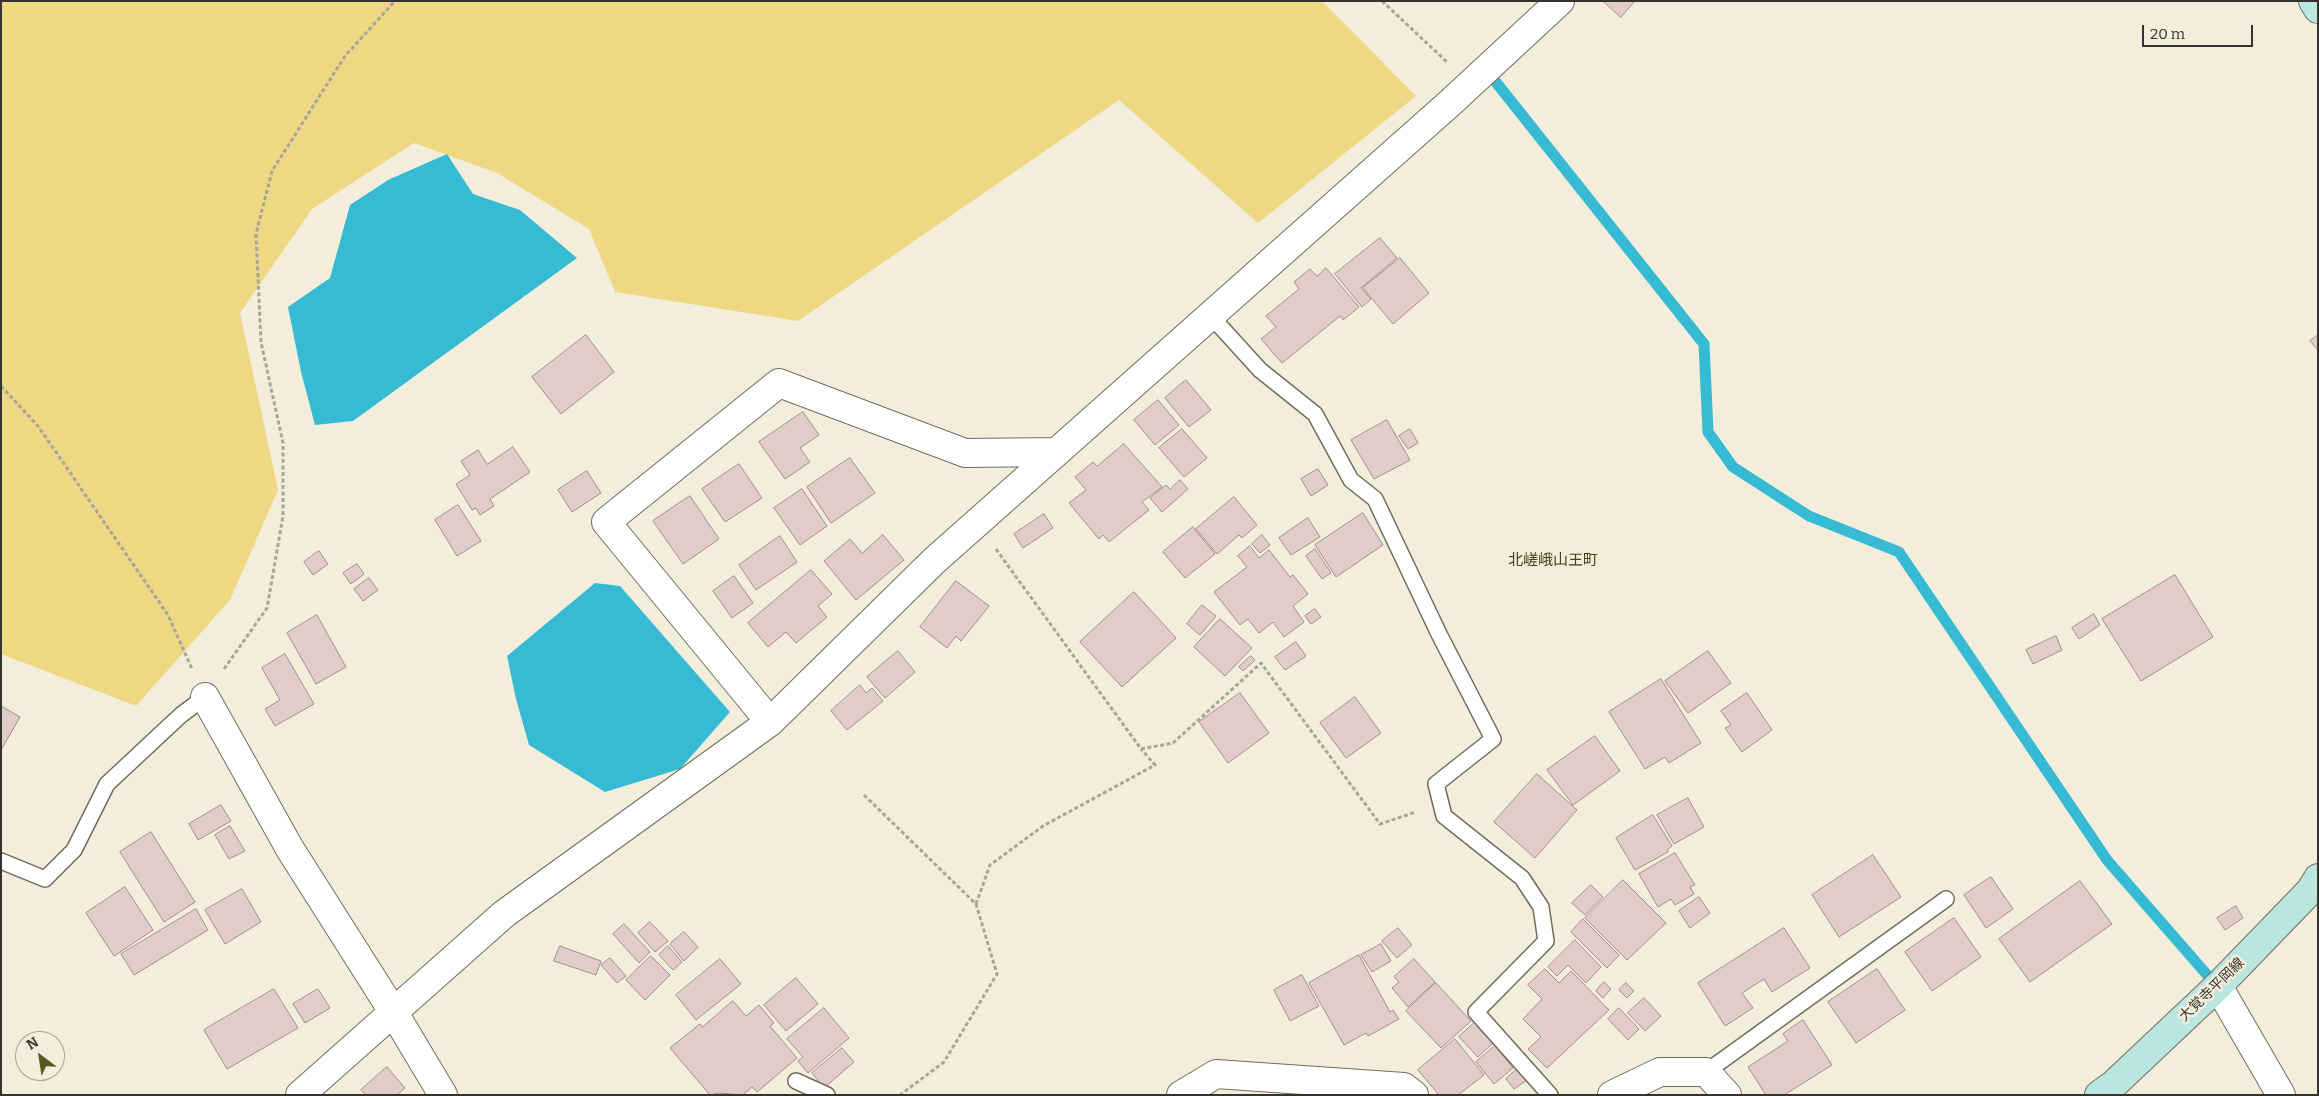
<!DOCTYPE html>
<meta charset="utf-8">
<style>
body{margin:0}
#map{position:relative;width:2319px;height:1096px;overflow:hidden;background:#f3eedc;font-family:Bitter,serif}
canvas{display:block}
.frame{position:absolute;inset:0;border:2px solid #35332c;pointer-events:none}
.north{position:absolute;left:15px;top:1031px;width:50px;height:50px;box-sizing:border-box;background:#f3eedc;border:1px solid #a7a396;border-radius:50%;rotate:329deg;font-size:14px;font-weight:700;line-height:20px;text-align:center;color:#35332c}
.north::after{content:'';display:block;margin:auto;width:18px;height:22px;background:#5d5724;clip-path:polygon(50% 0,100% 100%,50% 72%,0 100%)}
.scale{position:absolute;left:2142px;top:25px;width:111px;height:22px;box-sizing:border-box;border:2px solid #35332c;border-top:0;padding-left:6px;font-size:15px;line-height:18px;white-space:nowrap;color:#35332c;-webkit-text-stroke:4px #f3eedc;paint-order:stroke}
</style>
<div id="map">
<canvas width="2319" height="1096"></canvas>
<div class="frame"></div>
<div class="north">N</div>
<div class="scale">20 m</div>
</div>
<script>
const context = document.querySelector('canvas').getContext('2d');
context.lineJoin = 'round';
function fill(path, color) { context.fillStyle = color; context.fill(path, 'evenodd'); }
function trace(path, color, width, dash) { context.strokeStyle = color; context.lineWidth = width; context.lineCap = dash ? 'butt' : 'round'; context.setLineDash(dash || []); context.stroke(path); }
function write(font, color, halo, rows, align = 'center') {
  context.font = font + ' Bitter,"Noto Sans JP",serif'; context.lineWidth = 5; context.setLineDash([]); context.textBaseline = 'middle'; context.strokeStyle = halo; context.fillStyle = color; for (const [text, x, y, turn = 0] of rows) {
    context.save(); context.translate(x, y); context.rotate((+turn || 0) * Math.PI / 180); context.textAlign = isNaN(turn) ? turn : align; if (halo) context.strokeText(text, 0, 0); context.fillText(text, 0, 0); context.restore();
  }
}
fill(new Path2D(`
 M 1,1 L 1322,1 L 1416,96 L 1258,223 L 1119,100 L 798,321 L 615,292 L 589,229 L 497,173 L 414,143 L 312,209 L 240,313 L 278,490 L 230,600 L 136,706 L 1,654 Z`), '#eed883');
fill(new Path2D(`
 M 447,154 L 473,194 L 520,210 L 577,258 L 353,421 L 315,425 L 301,372 L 288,307 L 330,278 L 350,205 L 388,180 Z
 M 595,583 L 620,586 L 730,712 L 680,769 L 605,792 L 529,745 L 516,699 L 507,656 Z`), '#37bbd4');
trace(new Path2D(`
 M 1495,81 L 1704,344 L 1708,432 L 1733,467 L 1809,516 L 1899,552 L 2107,860 L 2209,977`), '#37bbd4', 11);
const building = new Path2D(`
 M 1603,1 L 1635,1 L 1621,17 Z
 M 1380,238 L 1397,258 L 1361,288 L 1371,299 L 1362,307 L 1335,274 Z
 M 1400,258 L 1429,293 L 1393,324 L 1363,288 Z
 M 1326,268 L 1359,307 L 1343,320 L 1340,316 L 1282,363 L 1261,339 L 1276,327 L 1266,316 L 1299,289 L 1294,282 L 1310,269 L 1317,276 Z
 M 586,335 L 614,372 L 561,414 L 532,377 Z
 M 2318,335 L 2318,350 L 2310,341 Z
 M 1186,380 L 1211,410 L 1189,427 L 1165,398 Z
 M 1158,400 L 1179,425 L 1155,445 L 1134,420 Z
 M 803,412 L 819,435 L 800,448 L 810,462 L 785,479 L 759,442 Z
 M 1387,420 L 1410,460 L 1374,479 L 1351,440 Z
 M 1182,429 L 1207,458 L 1184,477 L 1159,448 Z
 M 1410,429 L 1418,443 L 1408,449 L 1399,436 Z
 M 1124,444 L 1162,487 L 1142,502 L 1149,510 L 1109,542 L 1103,535 L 1099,539 L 1069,503 L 1086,490 L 1075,477 L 1093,462 L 1097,466 Z
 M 513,447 L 530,472 L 490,499 L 494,506 L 480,515 L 476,508 L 472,510 L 456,484 L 470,475 L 461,461 L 478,450 L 487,464 Z
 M 850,458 L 875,493 L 831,523 L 807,487 Z
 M 739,464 L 762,498 L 725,522 L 702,489 Z
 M 1318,469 L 1328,485 L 1311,496 L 1301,479 Z
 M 587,471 L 601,493 L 572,512 L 558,490 Z
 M 1180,480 L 1188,489 L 1162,512 L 1150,498 L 1166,485 L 1170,489 Z
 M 802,489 L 827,526 L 800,545 L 774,508 Z
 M 690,496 L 719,539 L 683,564 L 653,521 Z
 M 1234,497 L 1257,525 L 1242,538 L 1239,535 L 1217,554 L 1196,529 Z
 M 458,505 L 481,541 L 457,556 L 435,520 Z
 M 1363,513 L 1383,545 L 1336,577 L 1315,545 Z
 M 1044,514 L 1053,528 L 1023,548 L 1014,534 Z
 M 1308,518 L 1320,537 L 1291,555 L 1279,538 Z
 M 1193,527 L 1215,554 L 1185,578 L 1163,552 Z
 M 883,535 L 904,560 L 856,600 L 824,561 L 850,539 L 862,553 Z
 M 1262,535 L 1270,545 L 1260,553 L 1252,544 Z
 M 780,536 L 797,562 L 756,590 L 739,565 Z
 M 1250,546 L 1259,558 L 1269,550 L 1290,577 L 1293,575 L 1308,594 L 1293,606 L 1304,622 L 1284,637 L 1273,622 L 1259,633 L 1248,619 L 1240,625 L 1214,592 L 1247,567 L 1238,556 Z
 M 1315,549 L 1331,573 L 1322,579 L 1306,556 Z
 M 319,551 L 328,564 L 313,575 L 304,562 Z
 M 357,564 L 364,574 L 351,584 L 343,573 Z
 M 811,570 L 832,594 L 818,606 L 827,617 L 796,643 L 786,632 L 768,647 L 748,623 Z
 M 2175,575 L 2213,637 L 2141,681 L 2102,619 Z
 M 734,576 L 753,603 L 732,618 L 713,591 Z
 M 369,578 L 378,590 L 363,601 L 354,589 Z
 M 956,581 L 989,606 L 961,641 L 956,636 L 947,648 L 920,627 Z
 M 1134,592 L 1176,638 L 1122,687 L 1080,642 Z
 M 1202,605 L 1216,616 L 1200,635 L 1187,624 Z
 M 1315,609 L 1321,617 L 1311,624 L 1305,616 Z
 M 2094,614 L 2100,625 L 2079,639 L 2072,628 Z
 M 317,615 L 346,667 L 316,684 L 287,633 Z
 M 1220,619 L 1252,648 L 1225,676 L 1194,647 Z
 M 2056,636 L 2062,650 L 2033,664 L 2026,650 Z
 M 1296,642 L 1306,656 L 1285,670 L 1275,657 Z
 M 898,651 L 915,672 L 885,698 L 867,677 Z
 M 1708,651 L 1731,683 L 1688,713 L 1665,681 Z
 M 285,654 L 314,704 L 275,726 L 265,709 L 280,700 L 262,668 Z
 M 1251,656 L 1255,660 L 1243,671 L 1239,667 Z
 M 1661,679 L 1701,743 L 1669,763 L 1665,757 L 1645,769 L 1609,712 Z
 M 860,685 L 866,693 L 872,688 L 883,701 L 847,730 L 831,711 Z
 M 1240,693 L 1269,733 L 1228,763 L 1199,722 Z
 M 1747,693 L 1772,730 L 1742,752 L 1725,728 L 1731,725 L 1721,711 Z
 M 1355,697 L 1381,733 L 1346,758 L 1320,723 Z
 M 1,706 L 20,717 L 1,750 Z
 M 1595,736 L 1620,771 L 1573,805 L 1547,770 Z
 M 1537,774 L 1577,810 L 1535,858 L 1494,822 Z
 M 1688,798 L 1704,827 L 1674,844 L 1657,815 Z
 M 221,805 L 231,821 L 198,840 L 189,824 Z
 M 1653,815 L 1672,846 L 1667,850 L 1668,852 L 1635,870 L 1616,838 Z
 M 230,826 L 245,851 L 229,859 L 215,835 Z
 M 151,832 L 195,902 L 164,922 L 120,852 Z
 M 1675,853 L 1695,885 L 1690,887 L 1694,894 L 1675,905 L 1671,899 L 1658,907 L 1639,874 Z
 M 1873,855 L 1901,897 L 1839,937 L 1812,895 Z
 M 1991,877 L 2013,909 L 1986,928 L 1964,895 Z
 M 1623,880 L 1666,923 L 1627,960 L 1585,918 Z
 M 2080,881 L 2112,924 L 2030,982 L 1999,939 Z
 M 1591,885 L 1603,897 L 1585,915 L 1572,903 Z
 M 125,887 L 153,930 L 114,956 L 86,913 Z
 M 242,889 L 261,922 L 225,944 L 205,910 Z
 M 1699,897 L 1710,913 L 1690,928 L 1679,911 Z
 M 2236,906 L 2243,918 L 2225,930 L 2217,918 Z
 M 196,909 L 208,930 L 134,975 L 121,954 Z
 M 1954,918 L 1981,957 L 1932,991 L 1905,952 Z
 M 1583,919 L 1619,955 L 1607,968 L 1571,932 Z
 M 650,922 L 668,941 L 655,952 L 638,933 Z
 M 624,924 L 650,952 L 639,963 L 613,934 Z
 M 1398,928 L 1412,945 L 1397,958 L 1382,941 Z
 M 1784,928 L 1810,968 L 1772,992 L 1764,979 L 1742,993 L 1753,1008 L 1725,1026 L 1698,983 Z
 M 684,932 L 698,947 L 684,961 L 670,944 Z
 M 1575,940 L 1601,967 L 1586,983 L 1568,965 L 1557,976 L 1548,967 Z
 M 1381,944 L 1391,961 L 1372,972 L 1361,955 Z
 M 560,946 L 601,961 L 596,975 L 554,961 Z
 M 668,946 L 682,962 L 673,970 L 659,955 Z
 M 1359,955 L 1390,1012 L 1393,1010 L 1399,1019 L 1368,1036 L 1366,1033 L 1344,1045 L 1309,983 Z
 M 651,956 L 670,975 L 645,1000 L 626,980 Z
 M 610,958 L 626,976 L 617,983 L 601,965 Z
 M 720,959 L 741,984 L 696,1020 L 676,995 Z
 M 1414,959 L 1435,982 L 1408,1007 L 1392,988 L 1399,982 L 1394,977 Z
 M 1545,969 L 1559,983 L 1571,971 L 1609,1010 L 1547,1068 L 1528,1049 L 1541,1037 L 1523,1019 L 1542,999 L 1528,985 Z
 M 1877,969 L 1905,1010 L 1856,1043 L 1828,1002 Z
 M 1302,975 L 1319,1006 L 1290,1021 L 1274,990 Z
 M 796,978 L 818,1004 L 786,1031 L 764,1005 Z
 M 1604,982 L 1611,989 L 1603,998 L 1596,991 Z
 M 1436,983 L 1471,1021 L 1441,1048 L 1406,1011 Z
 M 1626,983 L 1634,991 L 1627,998 L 1619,990 Z
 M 274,989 L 298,1028 L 227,1069 L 204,1030 Z
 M 318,989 L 330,1008 L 305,1023 L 293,1004 Z
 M 1644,998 L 1661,1016 L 1645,1031 L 1628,1013 Z
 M 733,1001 L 746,1016 L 759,1005 L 774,1023 L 770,1026 L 797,1058 L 757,1092 L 752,1087 L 743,1095 L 719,1093 L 710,1095 L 670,1048 L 700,1024 L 702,1027 Z
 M 824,1008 L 849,1038 L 808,1073 L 798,1061 L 803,1057 L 787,1039 Z
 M 1619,1008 L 1639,1029 L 1628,1040 L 1608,1019 Z
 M 1803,1020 L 1832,1065 L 1784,1095 L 1766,1095 L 1748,1067 L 1788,1041 L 1783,1034 Z
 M 1475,1022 L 1493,1043 L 1478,1057 L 1459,1037 Z
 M 1455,1039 L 1484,1075 L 1458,1095 L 1439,1095 L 1418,1070 Z
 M 1495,1046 L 1513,1068 L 1494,1084 L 1476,1062 Z
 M 842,1048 L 854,1062 L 824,1088 L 812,1073 Z
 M 387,1067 L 405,1088 L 397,1095 L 366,1095 L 361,1090 Z
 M 1518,1068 L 1527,1080 L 1514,1089 L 1506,1079 Z`);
fill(building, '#e2ccca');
trace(building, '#a28d8b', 1);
const service = new Path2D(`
 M 1210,315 L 1260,370 L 1315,414 L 1351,480 L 1375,499 L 1439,634 L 1493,739 L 1436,784 L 1444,816 L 1522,878 L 1541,907 L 1546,941 L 1476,1012 L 1550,1095
 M 1,861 L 45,879 L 74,850 L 107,784 L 181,715 L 205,697
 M 1706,1072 L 1946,899
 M 796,1081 L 827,1095`);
const minor = new Path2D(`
 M 205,697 L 290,849 L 394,1013 L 443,1095
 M 770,722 L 606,522 L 779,383 L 965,453 L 1056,452
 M 2218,986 L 2281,1095
 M 300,1095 L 504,914 L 770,722 L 935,560 L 1450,103 L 1560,1
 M 1181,1095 L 1216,1074 L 1404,1087 L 1414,1095
 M 1612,1095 L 1660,1072 L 1706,1072 L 1727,1095`);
const secondary = new Path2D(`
 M 2313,1 L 2318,9
 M 2099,1095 L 2113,1085 L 2218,986 L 2310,891 L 2318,878`);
trace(service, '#716d5d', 18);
trace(minor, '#716d5d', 30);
trace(secondary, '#716d5d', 30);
trace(new Path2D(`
 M 1382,1 L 1447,62
 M 1,386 L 38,426 L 168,615 L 192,669
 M 996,549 L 1141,749 L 1173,743 L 1261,663 L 1380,824 L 1416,812
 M 224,669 L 267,608 L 283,516 L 283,443 L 261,342 L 256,234 L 272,171 L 345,56 L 395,1
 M 864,795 L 976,904 L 997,974 L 944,1062 L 900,1095
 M 976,904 L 990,865 L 1043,826 L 1155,765 L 1141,749`), '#a9a597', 3, [4, 2.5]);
trace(service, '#fff', 15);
trace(minor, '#fff', 28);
trace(secondary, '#bae6e0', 28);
write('14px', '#35332c', '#f3eedc', [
 ["大覚寺平岡線",2212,990,-44]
]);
write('15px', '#454118', '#f3eedc', [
 ["北嵯峨山王町",1553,561]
]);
</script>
